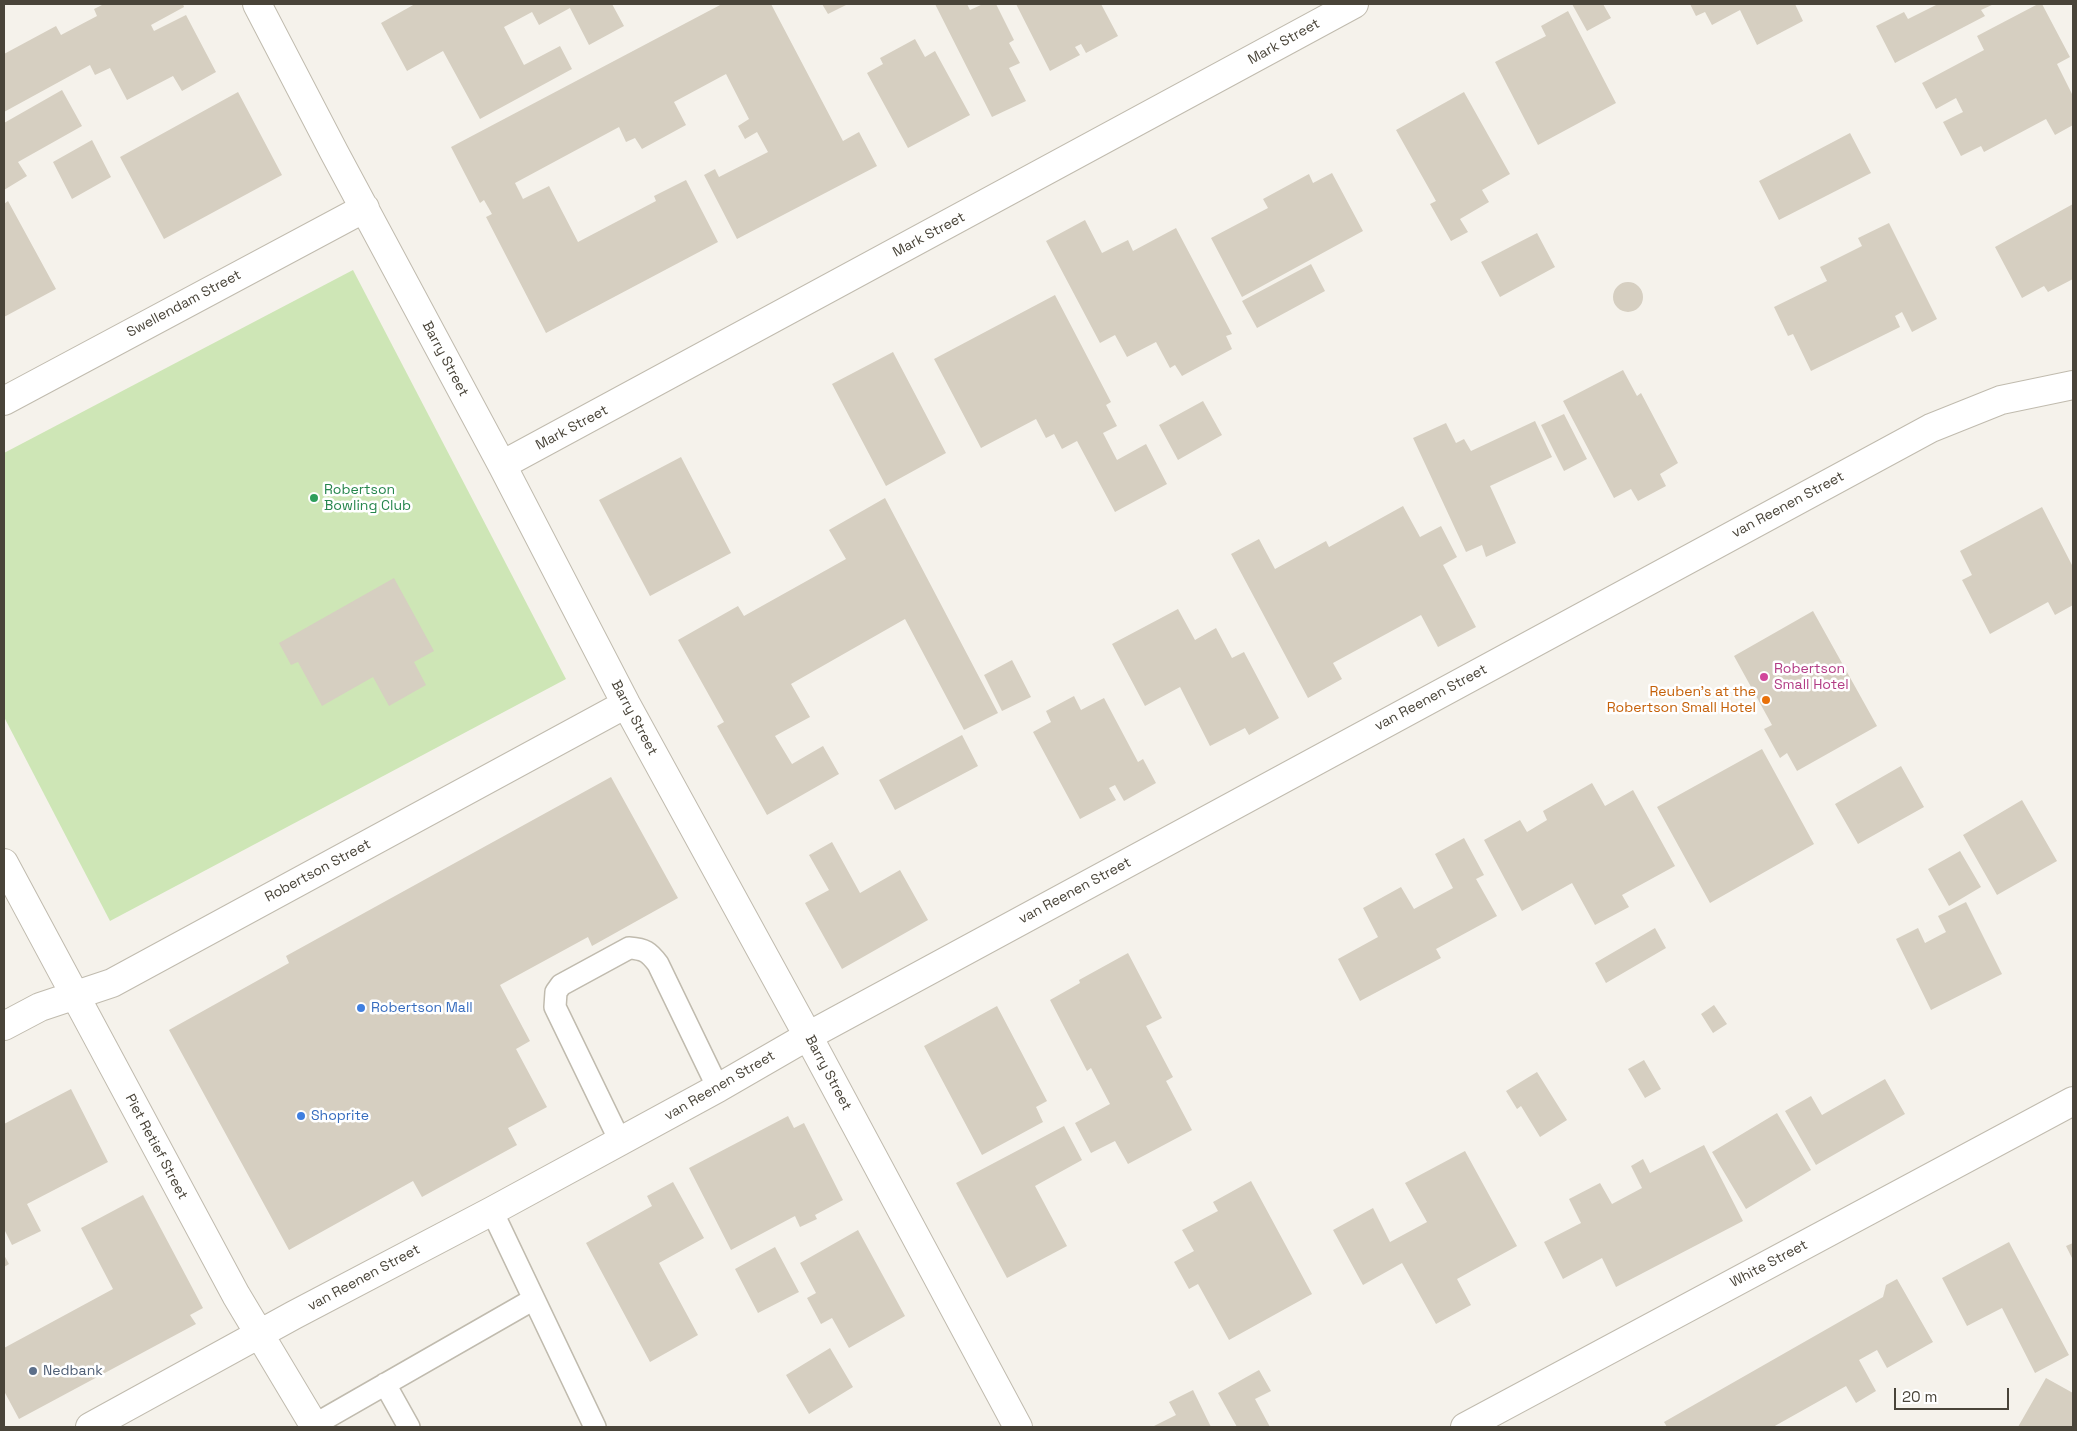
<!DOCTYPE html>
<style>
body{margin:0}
#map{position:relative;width:2077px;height:1431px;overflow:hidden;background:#f5f2eb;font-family:"Space Grotesk",sans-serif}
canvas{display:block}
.frame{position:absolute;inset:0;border:5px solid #494439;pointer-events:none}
.scale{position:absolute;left:1894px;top:1388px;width:115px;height:22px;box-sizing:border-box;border:2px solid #494439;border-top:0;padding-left:6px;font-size:15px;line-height:18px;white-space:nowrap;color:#494439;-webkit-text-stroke:4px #fff;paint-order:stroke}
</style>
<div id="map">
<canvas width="2077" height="1431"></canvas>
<div class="frame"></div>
<div class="scale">20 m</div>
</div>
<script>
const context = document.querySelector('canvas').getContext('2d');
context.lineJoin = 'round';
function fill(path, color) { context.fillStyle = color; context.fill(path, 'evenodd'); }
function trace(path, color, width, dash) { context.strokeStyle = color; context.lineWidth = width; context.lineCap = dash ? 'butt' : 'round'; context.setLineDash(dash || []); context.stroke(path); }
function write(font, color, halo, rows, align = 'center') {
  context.font = font + ' "Space Grotesk",sans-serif'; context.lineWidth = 5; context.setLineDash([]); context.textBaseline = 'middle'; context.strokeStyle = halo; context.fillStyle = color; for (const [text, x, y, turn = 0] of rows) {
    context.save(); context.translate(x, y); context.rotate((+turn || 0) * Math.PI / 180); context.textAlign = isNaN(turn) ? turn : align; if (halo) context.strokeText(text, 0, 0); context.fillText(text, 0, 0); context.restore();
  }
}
fill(new Path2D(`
 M 353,270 L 566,679 L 110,921 L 4,717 L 4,453 Z`), '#cee6b6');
fill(new Path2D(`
 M 104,4 L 183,4 L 184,7 L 151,25 L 154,31 L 186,15 L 216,72 L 182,91 L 173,76 L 127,100 L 110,68 L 95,75 L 90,65 L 4,112 L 4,54 L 56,26 L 61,35 L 97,16 L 94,9 Z
 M 415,4 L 612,4 L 624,26 L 589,45 L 570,8 L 539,25 L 532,12 L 504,27 L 524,65 L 560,46 L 572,69 L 480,119 L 443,51 L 407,71 L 381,23 Z
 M 722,4 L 771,4 L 843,141 L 859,132 L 877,166 L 737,239 L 704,175 L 715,169 L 719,177 L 768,152 L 757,132 L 745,139 L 738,126 L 749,119 L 726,74 L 674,102 L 686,125 L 642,149 L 635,138 L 626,142 L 619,127 L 515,183 L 523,199 L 549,186 L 578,242 L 656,201 L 654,196 L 686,180 L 718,242 L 546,333 L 486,217 L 492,214 L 484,200 L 480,203 L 451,147 Z
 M 822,4 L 848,4 L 828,14 Z
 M 935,4 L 967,4 L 970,10 L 983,4 L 996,4 L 1014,40 L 1009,43 L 1020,63 L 1009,68 L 1026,101 L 992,117 Z
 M 1016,4 L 1101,4 L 1118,36 L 1086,53 L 1081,44 L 1075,47 L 1080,55 L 1050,71 Z
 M 1572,4 L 1603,4 L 1611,18 L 1587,31 Z
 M 1690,4 L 1795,4 L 1803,21 L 1757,45 L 1740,10 L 1712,25 L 1705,12 L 1696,16 Z
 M 1938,4 L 1994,4 L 1981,10 L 1985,16 L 1895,63 L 1876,26 L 1904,12 L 1908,19 Z
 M 2038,4 L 2042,4 L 2070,57 L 2057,64 L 2073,96 L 2073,125 L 2055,135 L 2046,119 L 1984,152 L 1981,146 L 1961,156 L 1943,122 L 1963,112 L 1956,98 L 1936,109 L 1922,83 L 1984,50 L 1977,36 Z
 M 1568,11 L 1616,103 L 1538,145 L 1495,62 L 1546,36 L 1541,26 Z
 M 915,39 L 925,57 L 935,51 L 970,115 L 908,148 L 867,73 L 883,64 L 880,58 Z
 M 62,90 L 82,126 L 18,162 L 27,176 L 4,190 L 4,123 Z
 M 238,92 L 282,175 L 164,239 L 120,157 Z
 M 1464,92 L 1510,174 L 1482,190 L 1489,202 L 1460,219 L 1468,232 L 1451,241 L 1430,204 L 1436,201 L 1396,130 Z
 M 1850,133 L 1871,173 L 1779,220 L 1759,181 Z
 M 92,140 L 111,177 L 72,199 L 53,162 Z
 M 1332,173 L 1363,231 L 1242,297 L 1211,238 L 1268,208 L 1263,199 L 1309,174 L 1313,183 Z
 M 8,201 L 56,289 L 4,317 L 4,204 Z
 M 2073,204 L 2073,279 L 2048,292 L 2044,286 L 2022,298 L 1995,247 Z
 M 1085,220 L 1102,253 L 1128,240 L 1133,251 L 1176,228 L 1232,334 L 1226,336 L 1232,349 L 1182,376 L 1175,365 L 1170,368 L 1156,342 L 1127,357 L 1115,335 L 1100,343 L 1046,241 Z
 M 1889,223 L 1937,319 L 1912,332 L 1902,312 L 1895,316 L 1900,327 L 1811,371 L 1793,334 L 1788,336 L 1774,307 L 1827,281 L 1820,267 L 1862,246 L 1858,238 Z
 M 1537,233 L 1555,267 L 1500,297 L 1481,262 Z
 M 1311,264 L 1325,291 L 1257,328 L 1242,301 Z
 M1613 297a15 15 0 1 1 30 0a15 15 0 1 1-30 0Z
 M 1055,295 L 1111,402 L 1106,405 L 1117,426 L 1103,433 L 1117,460 L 1146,444 L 1167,484 L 1115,512 L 1077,441 L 1062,449 L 1054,434 L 1046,438 L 1036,419 L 981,448 L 934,359 Z
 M 893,352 L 946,453 L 886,486 L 832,384 Z
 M 1623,370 L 1637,396 L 1641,393 L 1678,463 L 1660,474 L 1666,486 L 1638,501 L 1631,489 L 1614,498 L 1563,401 Z
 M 1203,401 L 1222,435 L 1178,460 L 1159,425 Z
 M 1564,414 L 1587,459 L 1564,471 L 1541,425 Z
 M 1535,421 L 1552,457 L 1490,486 L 1516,543 L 1486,557 L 1482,545 L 1466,552 L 1413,438 L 1446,423 L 1456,443 L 1464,439 L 1471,451 Z
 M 681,457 L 731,553 L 650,596 L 599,500 Z
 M 885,498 L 998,713 L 964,730 L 905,619 L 791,684 L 810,717 L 775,736 L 792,764 L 823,746 L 839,774 L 767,815 L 717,726 L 724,722 L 678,640 L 738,606 L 744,616 L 846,559 L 829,530 Z
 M 1403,506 L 1420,537 L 1441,526 L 1457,557 L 1443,565 L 1476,627 L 1438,647 L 1421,615 L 1333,663 L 1342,679 L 1308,698 L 1231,554 L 1259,539 L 1275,569 L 1326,541 L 1329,547 Z
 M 2042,507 L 2073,567 L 2073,605 L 2055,615 L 2048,602 L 1990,634 L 1962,580 L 1972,575 L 1960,551 Z
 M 394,578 L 434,651 L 414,662 L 426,685 L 389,706 L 373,677 L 322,706 L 298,662 L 291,665 L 279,643 Z
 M 1178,609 L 1195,640 L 1216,628 L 1232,658 L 1244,652 L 1279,718 L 1249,735 L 1245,728 L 1210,746 L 1180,687 L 1145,706 L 1112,644 Z
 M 1813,611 L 1877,726 L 1797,771 L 1787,753 L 1780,758 L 1764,729 L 1772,725 L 1734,656 Z
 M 1012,660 L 1031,697 L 1002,711 L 984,675 Z
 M 1074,696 L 1081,710 L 1104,698 L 1138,762 L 1143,759 L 1156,783 L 1124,801 L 1115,785 L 1109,788 L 1116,800 L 1080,819 L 1033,732 L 1051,722 L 1046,711 Z
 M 962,735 L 978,766 L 895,810 L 879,780 Z
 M 1762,749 L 1814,844 L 1710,903 L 1657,807 Z
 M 1901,766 L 1924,807 L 1858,844 L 1835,804 Z
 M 611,777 L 678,898 L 592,946 L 588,937 L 500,985 L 530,1041 L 516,1049 L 547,1107 L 508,1128 L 517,1145 L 422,1197 L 413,1181 L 289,1250 L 169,1030 L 289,963 L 286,956 Z
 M 1592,783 L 1605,806 L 1633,790 L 1675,866 L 1622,895 L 1629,907 L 1595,925 L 1572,883 L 1522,911 L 1484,840 L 1520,820 L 1527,832 L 1547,820 L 1543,811 Z
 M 2022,800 L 2057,861 L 1997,895 L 1963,835 Z
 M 1464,838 L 1484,875 L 1476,879 L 1497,916 L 1436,949 L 1441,958 L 1360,1001 L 1338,959 L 1378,937 L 1363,908 L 1401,887 L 1414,909 L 1453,888 L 1435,854 Z
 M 832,842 L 860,893 L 900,870 L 928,920 L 842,969 L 805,903 L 829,890 L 809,855 Z
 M 1960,851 L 1981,887 L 1949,906 L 1928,869 Z
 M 1966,902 L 2002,974 L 1931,1010 L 1896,939 L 1918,928 L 1925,943 L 1946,932 L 1938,916 Z
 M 1655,928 L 1666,948 L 1606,983 L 1595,963 Z
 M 1128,953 L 1162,1018 L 1146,1026 L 1173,1077 L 1166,1081 L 1192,1130 L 1128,1164 L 1115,1141 L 1091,1153 L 1075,1123 L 1110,1104 L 1091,1068 L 1087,1071 L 1050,1000 L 1080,983 L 1079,980 Z
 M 1714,1005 L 1727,1024 L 1713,1033 L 1701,1014 Z
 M 997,1006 L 1047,1101 L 1036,1107 L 1043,1122 L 982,1155 L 924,1046 Z
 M 1644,1060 L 1661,1089 L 1645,1098 L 1628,1069 Z
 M 1537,1072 L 1567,1120 L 1540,1137 L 1521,1106 L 1517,1109 L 1506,1091 Z
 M 1885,1079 L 1905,1114 L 1816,1165 L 1785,1111 L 1811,1096 L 1822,1115 Z
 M 71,1089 L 108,1162 L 27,1204 L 41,1231 L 12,1245 L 4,1229 L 4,1124 Z
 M 1777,1113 L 1811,1170 L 1746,1209 L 1712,1152 Z
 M 788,1116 L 794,1128 L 804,1123 L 843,1200 L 815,1215 L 817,1219 L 800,1227 L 795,1216 L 731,1250 L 689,1168 Z
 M 1064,1126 L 1082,1160 L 1035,1186 L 1067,1246 L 1007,1278 L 956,1183 Z
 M 1704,1145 L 1743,1221 L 1616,1287 L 1602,1258 L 1563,1279 L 1544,1242 L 1581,1223 L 1569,1199 L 1600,1183 L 1612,1204 L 1642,1188 L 1631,1166 L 1643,1159 L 1650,1173 Z
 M 1465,1151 L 1517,1246 L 1457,1279 L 1471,1305 L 1436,1324 L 1402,1263 L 1363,1285 L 1333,1230 L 1373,1208 L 1390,1242 L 1427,1222 L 1405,1183 Z
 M 1251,1181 L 1312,1294 L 1229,1340 L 1198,1284 L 1189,1289 L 1174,1262 L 1194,1251 L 1182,1230 L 1218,1211 L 1213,1202 Z
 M 673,1182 L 704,1238 L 659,1263 L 698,1335 L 650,1362 L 586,1243 L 652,1206 L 647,1196 Z
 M 143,1195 L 203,1308 L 190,1315 L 196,1324 L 19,1419 L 4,1391 L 4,1348 L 113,1289 L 81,1228 Z
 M 858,1230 L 905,1316 L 849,1348 L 832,1318 L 821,1324 L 807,1298 L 816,1293 L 800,1263 Z
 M 2009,1242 L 2069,1355 L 2035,1373 L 2002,1308 L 1967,1326 L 1942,1278 Z
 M 2073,1243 L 2073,1260 L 2066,1246 Z
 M 775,1247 L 799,1292 L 758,1313 L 735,1269 Z
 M 4,1255 L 9,1264 L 4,1267 Z
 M 1897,1279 L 1933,1342 L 1887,1368 L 1877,1350 L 1859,1360 L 1876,1391 L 1856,1403 L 1846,1386 L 1773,1427 L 1667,1427 L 1664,1422 L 1883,1297 L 1886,1285 Z
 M 830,1348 L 853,1387 L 809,1414 L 786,1375 Z
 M 1259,1370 L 1271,1391 L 1255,1399 L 1270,1427 L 1237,1427 L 1218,1393 Z
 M 2046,1378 L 2073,1393 L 2073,1427 L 2018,1427 Z
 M 1193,1390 L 1211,1427 L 1152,1427 L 1176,1415 L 1169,1402 Z`), '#d6cfc1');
const service = new Path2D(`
 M 620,1141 L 555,1007 L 556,992 L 561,985 L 629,948 C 645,949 649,952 658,964 L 718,1088
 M 492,1211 L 595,1427
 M 385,1384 L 409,1427
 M 314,1425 L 534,1299`);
const minor = new Path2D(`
 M 257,4 L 334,152 L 502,465 L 626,704 L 808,1036 L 1018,1427
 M 4,401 L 365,208
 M 502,465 L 1354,4
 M 4,863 L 236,1295 L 315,1427
 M 4,1026 L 40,1007 L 112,983 L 626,704
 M 90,1427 L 294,1315 L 492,1211 L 718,1088 L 808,1036 L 1931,428 L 2001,400 L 2073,385
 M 1465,1427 L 2073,1101`);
trace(service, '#c0bbae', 24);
trace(minor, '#c0bbae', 30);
trace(service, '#fff', 21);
trace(minor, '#fff', 28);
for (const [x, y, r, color] of [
 [314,498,5,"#2e9e5b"],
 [1764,677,5,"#d1479c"],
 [1766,700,5,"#e8710a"],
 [361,1008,5,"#3f7fe0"],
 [301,1116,5,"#3f7fe0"],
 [33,1371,5,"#5c6f8a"]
]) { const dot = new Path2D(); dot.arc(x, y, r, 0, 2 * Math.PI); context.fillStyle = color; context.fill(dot); trace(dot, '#fff', 2); }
write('14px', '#494439', '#fff', [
 ["Mark Street",1284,42,-29],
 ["Mark Street",929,235,-28],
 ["Swellendam Street",184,304,-28],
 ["Barry Street",445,359,62],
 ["Mark Street",572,428,-28],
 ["van Reenen Street",1788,505,-28],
 ["van Reenen Street",1431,698,-28],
 ["Barry Street",634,718,62],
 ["Robertson Street",318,871,-28],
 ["van Reenen Street",1075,891,-28],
 ["Barry Street",828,1073,62],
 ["van Reenen Street",720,1086,-30],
 ["Piet Retief Street",156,1147,62],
 ["White Street",1769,1264,-28],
 ["van Reenen Street",364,1278,-28]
]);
write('14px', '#27864d', '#fff', [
 ["Robertson",324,490],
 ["Bowling Club",324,506]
], 'left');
write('14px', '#b23c85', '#fff', [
 ["Robertson",1774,669],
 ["Small Hotel",1774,685]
], 'left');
write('14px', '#c56008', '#fff', [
 ["Reuben's at the",1756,692],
 ["Robertson Small Hotel",1756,708]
], 'right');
write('14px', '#366cbe', '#fff', [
 ["Robertson Mall",371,1008],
 ["Shoprite",311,1116]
], 'left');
write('14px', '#4e5e75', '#fff', [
 ["Nedbank",43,1371]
], 'left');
</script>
